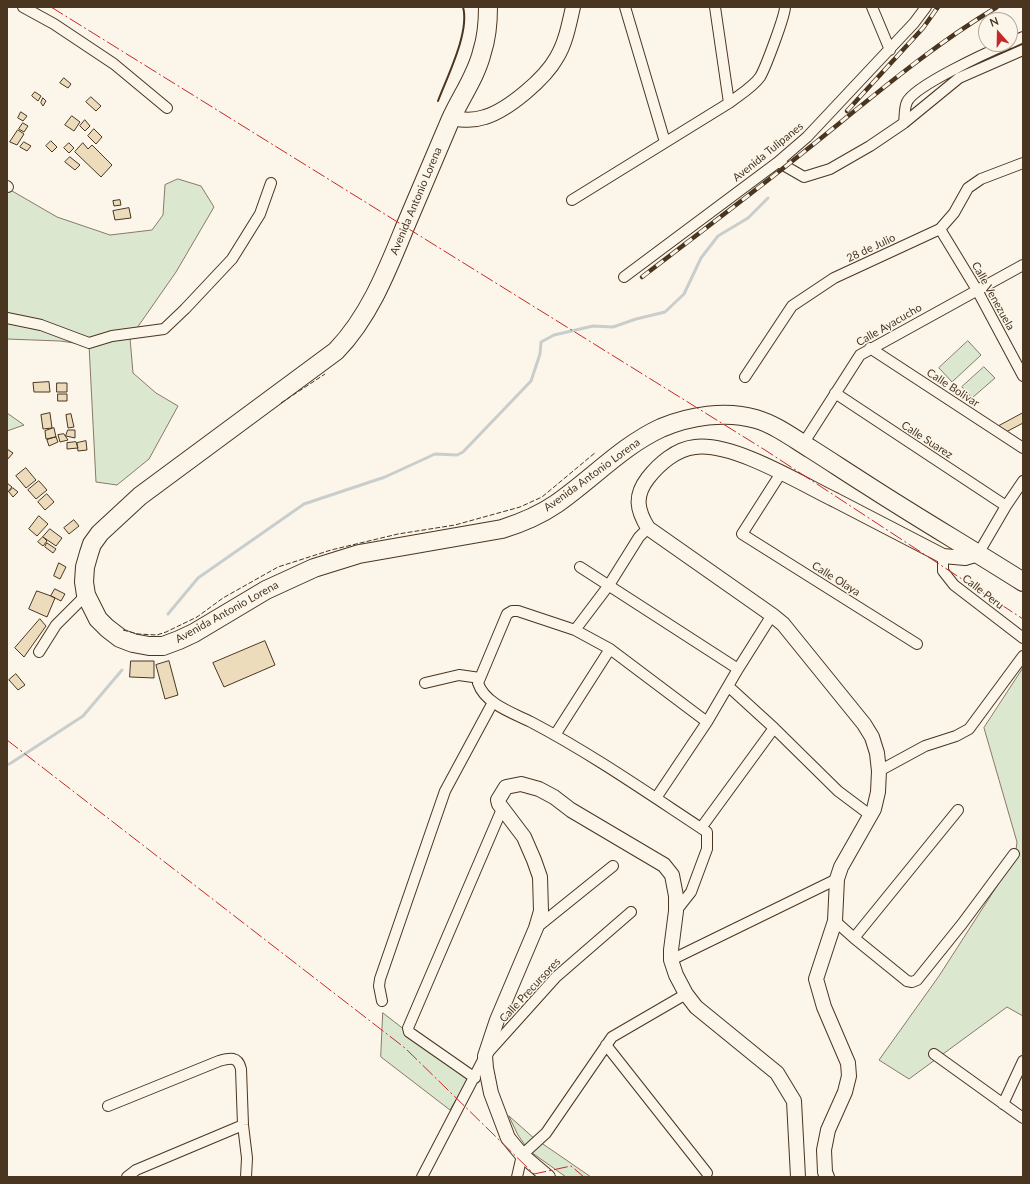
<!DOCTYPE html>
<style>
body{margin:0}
#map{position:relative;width:1030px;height:1184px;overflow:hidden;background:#fbf6e9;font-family:Lato,sans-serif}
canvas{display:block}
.frame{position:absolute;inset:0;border:8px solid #4a3520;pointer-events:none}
.north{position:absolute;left:978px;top:12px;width:40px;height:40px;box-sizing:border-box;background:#fbf6e9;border:1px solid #b4a999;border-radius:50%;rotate:340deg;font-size:11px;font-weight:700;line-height:16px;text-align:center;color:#4a3520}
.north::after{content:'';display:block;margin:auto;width:14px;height:18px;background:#c62828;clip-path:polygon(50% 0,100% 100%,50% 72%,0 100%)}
</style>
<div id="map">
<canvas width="1030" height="1184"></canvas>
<div class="frame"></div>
<div class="north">N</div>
</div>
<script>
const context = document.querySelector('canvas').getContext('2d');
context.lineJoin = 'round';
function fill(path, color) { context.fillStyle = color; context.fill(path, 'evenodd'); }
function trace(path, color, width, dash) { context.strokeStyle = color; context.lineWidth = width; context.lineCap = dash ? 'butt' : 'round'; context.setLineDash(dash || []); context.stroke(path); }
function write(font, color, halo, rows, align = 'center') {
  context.font = font + ' Lato,sans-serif'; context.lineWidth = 3; context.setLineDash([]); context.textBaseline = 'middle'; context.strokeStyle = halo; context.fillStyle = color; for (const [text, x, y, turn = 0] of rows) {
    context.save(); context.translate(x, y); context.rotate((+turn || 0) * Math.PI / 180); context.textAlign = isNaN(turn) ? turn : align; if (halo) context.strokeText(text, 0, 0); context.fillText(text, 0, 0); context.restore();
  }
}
const green = new Path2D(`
 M 178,179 L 201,186 L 214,207 L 176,272 L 130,338 L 133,373 L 156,393 L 178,406 L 149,459 L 117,485 L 96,482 L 89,345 L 60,341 L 7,339 L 7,188 L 57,217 L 110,235 L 152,230 L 163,215 L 165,185 Z
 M 968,341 L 981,355 L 952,382 L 939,368 Z
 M 984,367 L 995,378 L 972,398 L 962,387 Z
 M 7,413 L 24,425 L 7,431 Z
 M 1023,668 L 1023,1016 L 1007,1007 L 909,1079 L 879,1060 L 939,976 L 1015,858 L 1017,842 L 984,728 Z
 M 383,1013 L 468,1079 L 450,1110 L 381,1057 Z
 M 509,1116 L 536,1140 L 527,1148 L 518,1135 Z
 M 540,1142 L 591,1177 L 566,1177 L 531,1152 Z`);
fill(green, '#dce7d0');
trace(green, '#887966', 1);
trace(new Path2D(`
 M 168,614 L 198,578 L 304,504 L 385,477 L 435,454 L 457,455 L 463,452 L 531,381 L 540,354 L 541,342 L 554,335 L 593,326 L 613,327 L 636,319 L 665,312 L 684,294 L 701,258 L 718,236 L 748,218 L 768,198
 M 7,765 L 11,763 L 83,716 L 122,670`), '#c9cecd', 3);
const building = new Path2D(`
 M 64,78 L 71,84 L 68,88 L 60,83 Z
 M 35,92 L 41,96 L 38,101 L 32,96 Z
 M 91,97 L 101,106 L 96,111 L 86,102 Z
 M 43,98 L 46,101 L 43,106 L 41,103 Z
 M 21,112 L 27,116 L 23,121 L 18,118 Z
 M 72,116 L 80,122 L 74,131 L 65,125 Z
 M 85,120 L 90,126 L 85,131 L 80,126 Z
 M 23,123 L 28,126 L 24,132 L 19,129 Z
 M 94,129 L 102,137 L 96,144 L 88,136 Z
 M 18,130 L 24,134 L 17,145 L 10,142 Z
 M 51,141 L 57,147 L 52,152 L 46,146 Z
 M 24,142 L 31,146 L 27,151 L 20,147 Z
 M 69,143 L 74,148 L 69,153 L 64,148 Z
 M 83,143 L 88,149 L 92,145 L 112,165 L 101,177 L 75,152 Z
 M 70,157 L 80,165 L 75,170 L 65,162 Z
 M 120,200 L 121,205 L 114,206 L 113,201 Z
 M 129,208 L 131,218 L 115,220 L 113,211 Z
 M 49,382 L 50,392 L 34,392 L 33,383 Z
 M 57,383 L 67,383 L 67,392 L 57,392 Z
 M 58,394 L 67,394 L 67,401 L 58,401 Z
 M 50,413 L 52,428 L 43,429 L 41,415 Z
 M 1023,413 L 1023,423 L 1006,432 L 997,427 Z
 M 71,414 L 74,427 L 68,428 L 66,415 Z
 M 54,428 L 56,437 L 46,439 L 45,431 Z
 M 68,430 L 75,430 L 75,438 L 66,436 Z
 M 64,434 L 68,440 L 60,442 L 58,435 Z
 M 56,437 L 58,442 L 49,446 L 47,440 Z
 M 86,441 L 87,450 L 78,451 L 77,443 Z
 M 76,442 L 78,448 L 67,449 L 67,443 Z
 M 7,449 L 13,453 L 7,460 Z
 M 26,468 L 36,480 L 26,488 L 16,476 Z
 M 39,481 L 47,490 L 36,499 L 28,490 Z
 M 7,483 L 12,487 L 7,493 Z
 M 13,488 L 18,492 L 13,497 L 9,492 Z
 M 47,494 L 54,502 L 45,510 L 38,502 Z
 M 39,516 L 48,524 L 37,536 L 29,529 Z
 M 74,520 L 79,526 L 69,534 L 64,528 Z
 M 50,529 L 62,538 L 56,546 L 43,537 Z
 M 43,537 L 47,541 L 43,546 L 38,542 Z
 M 47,543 L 56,549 L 53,553 L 45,547 Z
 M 59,563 L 66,567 L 60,579 L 54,576 Z
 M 55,589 L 65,594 L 61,601 L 51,596 Z
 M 37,591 L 51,596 L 55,598 L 47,617 L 29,609 Z
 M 40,619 L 46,626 L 24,657 L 15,648 Z
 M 265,641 L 275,665 L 224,687 L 213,663 Z
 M 131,661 L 154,661 L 154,678 L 130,677 Z
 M 169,661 L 178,695 L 165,699 L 156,665 Z
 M 16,674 L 25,685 L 18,690 L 9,680 Z`);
fill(building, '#ecdcbc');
trace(building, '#4a3520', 1);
const street = new Path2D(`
 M 23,7 L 54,24 L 114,64 L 167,108
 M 625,7 L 665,142
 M 715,7 L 729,103
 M 872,7 L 890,50
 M 1010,43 L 1023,37
 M 904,123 C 905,117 904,108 907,102 C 914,86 988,52 1007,44
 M 778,162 L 804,177 L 830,169 L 870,146 L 904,123 L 959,78 L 1023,50
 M 7,186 L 8,187
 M 572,200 L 729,103 C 739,95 752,88 760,77 C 765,69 785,16 785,7
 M 940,229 L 977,290 L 1023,376
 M 624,277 L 778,162 L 807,137 L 914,23 L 926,7
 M 7,318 L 41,325 L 89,343 L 112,336 L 164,329 L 185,309 L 232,259 L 260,214 L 271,183
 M 870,348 L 1023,448
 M 745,377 L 792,306 L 834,278 L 940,229 L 954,213 L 968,188 L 981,179 L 1023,163
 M 835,393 L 1006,506
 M 803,444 L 860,355 L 1023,265
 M 781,473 L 742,534 L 917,644
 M 978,554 L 1006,506 L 1023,481
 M 943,556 L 943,571 L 954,585 L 1023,638
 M 580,567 L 738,669
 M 575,630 L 609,585 L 639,537 L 648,528
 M 39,652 L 56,625 L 86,595
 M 425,683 L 459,675 L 480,678
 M 728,686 L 774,728 L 838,791 L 870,815
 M 555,735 L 610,649
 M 879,771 L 925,746 L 956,736 L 969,729 L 1023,656
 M 656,798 L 707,722 L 738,669 L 772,615
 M 701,828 L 774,728
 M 676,911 L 691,892 L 707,849 L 707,832 C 649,794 592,754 531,722 C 513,713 485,704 478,683 L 507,614 L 512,611 L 518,611 L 575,630 L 610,649 L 707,722
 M 835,921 L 854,938 L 907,981 L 912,982 L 917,980 L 962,924 L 1014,854
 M 536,928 L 613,866
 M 854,938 L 958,810
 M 671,960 L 837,879
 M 382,1001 L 379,986 L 380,979 L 445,791 L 493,702
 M 606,1045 L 707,1173
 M 934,1054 L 1023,1118
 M 475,1078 L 409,1032 L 408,1028 L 502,809
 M 1003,1104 L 1023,1061
 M 108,1106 L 219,1061 C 230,1058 238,1056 241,1069 L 243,1125 L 247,1158 L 246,1177
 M 127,1177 L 136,1170 L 243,1125
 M 422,1177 L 485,1056 L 556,977 L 631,912
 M 517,1177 L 522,1155 L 546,1133 L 612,1037 L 686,994`);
const secondary = new Path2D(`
 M 451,118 C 463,120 473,121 485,117 C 508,110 545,79 557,57 C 566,42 569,24 573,7
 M 548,1177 L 522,1155 L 508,1138 L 491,1093 L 486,1068 L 485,1056 L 497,1020 L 536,928 L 541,911 L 540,877 L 534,860 L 524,837 L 499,804 L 498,800 L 506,787 L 521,784 L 539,789 L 554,797 L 571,810 L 664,865 L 672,875 L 676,896 L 676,911 L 671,950 L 671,960 L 676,975 L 686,994 L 696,1007 L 777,1073 L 794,1101 L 798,1177
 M 827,1177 L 825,1172 L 824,1150 L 828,1130 L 845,1092 L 849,1076 L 848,1063 L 824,1007 L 816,979 L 835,921 L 837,879 L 841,867 L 874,809 L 878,792 L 879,771 L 877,753 L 872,737 L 864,724 L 783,624 L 772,615 L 648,528 C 637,510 634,496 648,478 C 659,464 676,449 695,447 C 733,442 800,483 835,500 C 871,519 907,537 943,556 L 965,558 L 978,554`);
const highway = new Path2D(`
 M 488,7 C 488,23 487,37 482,52 C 476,77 460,98 450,121 C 435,156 420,192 405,227 C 387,271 369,317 336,351 L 140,496 L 100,533 L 92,544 L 89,553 L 85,567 L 84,582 L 86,595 L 98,619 L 107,628 L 120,638 L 133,643 L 149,646 L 163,646 L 179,640 L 194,633 L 266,590 L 314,568 L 359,554 L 502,529 C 521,523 540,515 556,504 C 592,479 622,446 661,428 C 689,416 726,410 756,419 C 776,425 793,438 811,449 C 830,461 848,473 867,485 C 918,518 971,549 1023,582`);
trace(street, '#4a3520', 12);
trace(secondary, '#4a3520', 16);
trace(highway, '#4a3520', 20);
trace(street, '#fbf6e9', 10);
trace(secondary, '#fbf6e9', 14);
trace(highway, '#fbf6e9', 18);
const rail = new Path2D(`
 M 847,111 L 923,28 L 938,7
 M 642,277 C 698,234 755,191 810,147 C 871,98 930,47 997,7`);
trace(rail, '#4a3520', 4.5);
trace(rail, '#fbf6e9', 3, [9]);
trace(new Path2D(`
 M 281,403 L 325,374
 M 123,630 L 138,634 L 157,635 L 166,632 L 197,617 L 223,598 L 278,567 L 331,550 L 398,534 L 455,525 L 520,507 L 542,497 L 596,452`), '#4a3520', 1, [5, 2]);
trace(new Path2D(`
 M 438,101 C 447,77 470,32 463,7`), '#4a3520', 2);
trace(new Path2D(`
 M 51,7 L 765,450 L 1023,619
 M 7,740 L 405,1048 L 534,1174 L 571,1166 L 584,1177`), '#c62828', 1, [14, 3, 2, 3]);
write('11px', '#4a3520', '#fbf6e9', [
 ["Avenida Tulipanes",768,152,-39],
 ["Avenida Antonio Lorena",416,201,-67],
 ["28 de Julio",871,248,-25],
 ["Calle Venezuela",993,296,61],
 ["Calle Ayacucho",889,325,-30],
 ["Calle Bolivar",953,388,33],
 ["Calle Suarez",927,440,33],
 ["Avenida Antonio Lorena",592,475,-36],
 ["Calle Olaya",836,579,32],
 ["Calle Peru",983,592,38],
 ["Avenida Antonio Lorena",227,612,-29],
 ["Calle Precursores",530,990,-47]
]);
</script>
